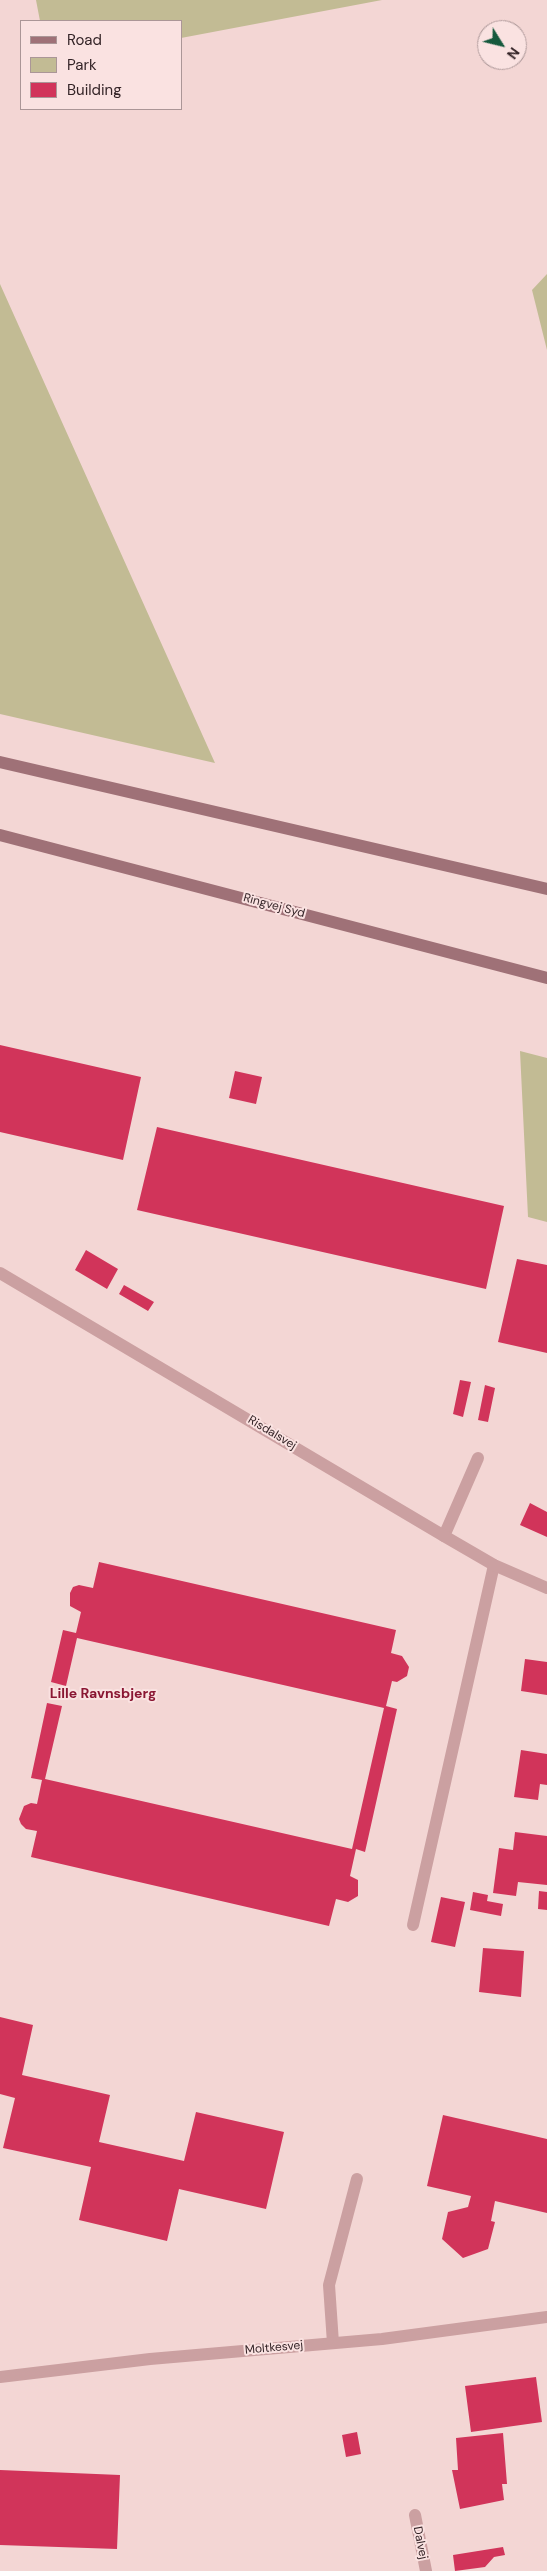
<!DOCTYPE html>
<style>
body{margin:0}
#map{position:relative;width:547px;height:2571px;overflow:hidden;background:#f3d6d4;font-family:"DM Sans",sans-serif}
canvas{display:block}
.legend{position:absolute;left:20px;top:20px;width:162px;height:90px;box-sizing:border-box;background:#fae2e1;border:1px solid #ab9697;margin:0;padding:6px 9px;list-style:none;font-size:15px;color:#342427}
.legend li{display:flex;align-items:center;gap:10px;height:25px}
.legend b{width:25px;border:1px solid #ab9697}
.north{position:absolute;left:477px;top:20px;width:50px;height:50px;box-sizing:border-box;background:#fae2e1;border:1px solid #ab9697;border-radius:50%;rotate:126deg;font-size:14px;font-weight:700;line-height:20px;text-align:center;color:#342427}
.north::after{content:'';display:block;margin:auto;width:18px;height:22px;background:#16593d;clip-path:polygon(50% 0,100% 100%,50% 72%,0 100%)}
</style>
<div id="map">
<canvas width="547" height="2571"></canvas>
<ul class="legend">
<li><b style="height:6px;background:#9f7177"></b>Road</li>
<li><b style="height:14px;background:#c2bb94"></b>Park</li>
<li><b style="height:14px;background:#d1345a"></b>Building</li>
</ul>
<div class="north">N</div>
</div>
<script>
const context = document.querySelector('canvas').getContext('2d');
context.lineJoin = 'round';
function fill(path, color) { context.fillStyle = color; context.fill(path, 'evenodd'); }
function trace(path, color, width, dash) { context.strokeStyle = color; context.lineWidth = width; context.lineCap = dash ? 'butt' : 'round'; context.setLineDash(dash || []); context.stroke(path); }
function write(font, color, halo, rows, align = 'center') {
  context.font = font + ' "DM Sans",sans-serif'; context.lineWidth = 4; context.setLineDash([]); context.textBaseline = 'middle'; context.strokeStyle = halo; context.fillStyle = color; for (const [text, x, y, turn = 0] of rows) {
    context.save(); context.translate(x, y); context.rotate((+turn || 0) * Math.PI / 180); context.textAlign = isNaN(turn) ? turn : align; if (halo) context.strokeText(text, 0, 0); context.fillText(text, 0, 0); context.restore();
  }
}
fill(new Path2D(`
 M 36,0 L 382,0 L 181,38 L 181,21 L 40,21 Z
 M 547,274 L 547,350 L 532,290 Z
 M 0,284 L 215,763 L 0,714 Z
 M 520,1051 L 547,1058 L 547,1222 L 528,1217 Z`), '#c2bb94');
fill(new Path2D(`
 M 0,1045 L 141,1077 L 123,1160 L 0,1132 Z
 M 235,1071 L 262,1077 L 256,1104 L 229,1098 Z
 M 157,1127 L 504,1206 L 486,1289 L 137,1210 Z
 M 86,1250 L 118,1269 L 107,1289 L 75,1270 Z
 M 517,1259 L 547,1265 L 547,1353 L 498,1342 Z
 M 124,1285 L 154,1302 L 148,1311 L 119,1294 Z
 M 460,1380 L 471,1382 L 463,1417 L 453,1414 Z
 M 485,1385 L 495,1388 L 488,1422 L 478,1420 Z
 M 530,1503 L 547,1512 L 547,1537 L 520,1525 Z
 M 99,1562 L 396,1630 L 391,1653 L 402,1656 L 409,1667 L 407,1676 L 397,1682 L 392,1681 L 386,1706 L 397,1709 L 365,1852 L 356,1849 L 350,1876 L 358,1880 L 358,1896 L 348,1902 L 336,1899 L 329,1926 L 31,1857 L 37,1831 L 26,1829 L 21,1824 L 19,1819 L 24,1806 L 31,1803 L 37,1804 L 42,1780 L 31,1778 L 47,1703 L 62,1706 L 45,1779 L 352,1849 L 384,1708 L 77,1638 L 66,1686 L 51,1682 L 63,1630 L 76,1633 L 81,1612 L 70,1606 L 70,1593 L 73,1587 L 79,1585 L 93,1588 Z
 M 525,1659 L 547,1662 L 547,1695 L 521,1691 Z
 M 521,1750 L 547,1754 L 547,1785 L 540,1784 L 538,1800 L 514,1797 Z
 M 515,1832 L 547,1836 L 547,1885 L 518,1882 L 516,1896 L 493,1893 L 499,1848 L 513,1850 Z
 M 539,1891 L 547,1892 L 547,1910 L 538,1909 Z
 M 473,1892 L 488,1895 L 487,1901 L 503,1904 L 501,1916 L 470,1910 Z
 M 441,1897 L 465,1902 L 455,1947 L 431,1942 Z
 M 483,1948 L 524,1951 L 521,1997 L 479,1992 Z
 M 0,2017 L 33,2025 L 22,2075 L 110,2095 L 99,2142 L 184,2161 L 196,2112 L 284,2132 L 266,2209 L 179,2189 L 167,2241 L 79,2220 L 91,2167 L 3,2148 L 15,2098 L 0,2094 Z
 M 443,2115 L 547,2139 L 547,2213 L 495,2201 L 491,2221 L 495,2222 L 488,2249 L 463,2258 L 442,2239 L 448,2212 L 468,2207 L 471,2196 L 427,2186 Z
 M 536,2377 L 542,2422 L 471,2432 L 465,2386 Z
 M 357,2432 L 361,2454 L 346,2457 L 342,2435 Z
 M 503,2433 L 507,2484 L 502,2484 L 504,2500 L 460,2509 L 452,2470 L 458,2470 L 456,2438 Z
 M 0,2470 L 120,2475 L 117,2549 L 0,2545 Z
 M 503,2547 L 505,2555 L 494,2557 L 485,2567 L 455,2571 L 453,2555 Z`), '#d1345a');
trace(new Path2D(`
 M 444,1536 L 478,1458
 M 413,1925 L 494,1565
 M 333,2343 L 329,2285 L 357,2179`), '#cba0a1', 12);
trace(new Path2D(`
 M 0,1273 L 444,1536 L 494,1565 L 547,1588
 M 0,2377 L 150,2359 L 382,2339 L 547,2317
 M 415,2515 L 426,2571`), '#cba0a1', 12);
trace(new Path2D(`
 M 0,762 L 547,889
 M 0,835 L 547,978`), '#9f7177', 12);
write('12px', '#342427', '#fae2e1', [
 ["Ringvej Syd",274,906,15],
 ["Risdalsvej",272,1433,31],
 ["Moltkesvej",274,2348,-5],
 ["Dalvej",420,2543,79]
]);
write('bold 14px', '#8a1633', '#fae2e1', [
 ["Lille Ravnsbjerg",103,1694]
]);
</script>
